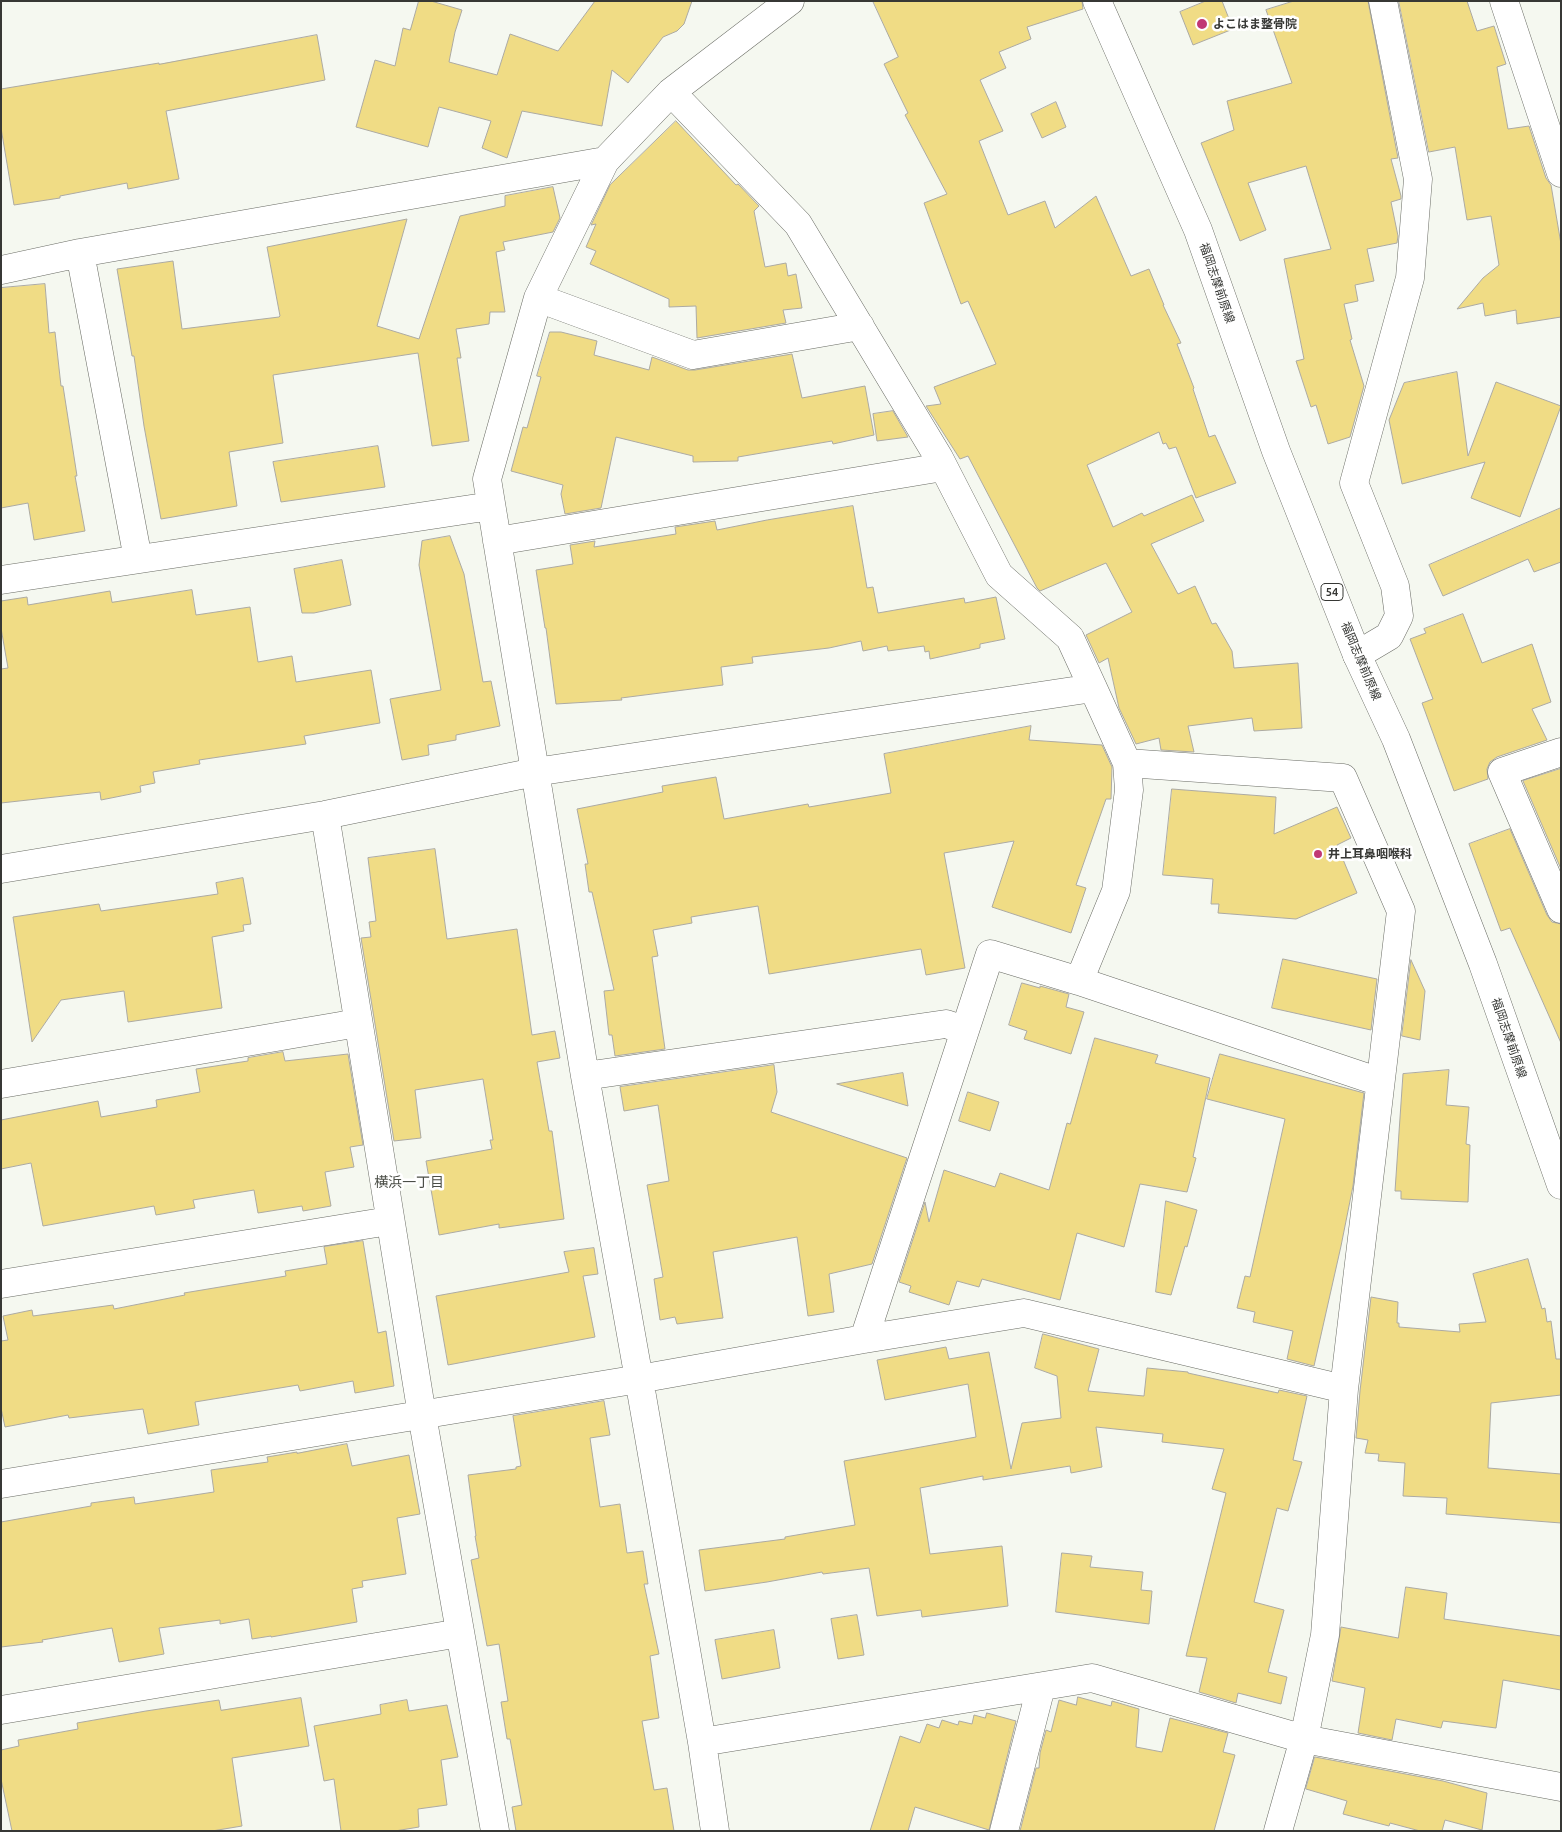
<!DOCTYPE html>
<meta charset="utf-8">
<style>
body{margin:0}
#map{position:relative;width:1562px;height:1832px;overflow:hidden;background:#f5f8f0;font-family:Ubuntu,sans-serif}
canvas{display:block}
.frame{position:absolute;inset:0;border:2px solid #373835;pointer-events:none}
</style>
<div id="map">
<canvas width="1562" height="1832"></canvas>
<div class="frame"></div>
</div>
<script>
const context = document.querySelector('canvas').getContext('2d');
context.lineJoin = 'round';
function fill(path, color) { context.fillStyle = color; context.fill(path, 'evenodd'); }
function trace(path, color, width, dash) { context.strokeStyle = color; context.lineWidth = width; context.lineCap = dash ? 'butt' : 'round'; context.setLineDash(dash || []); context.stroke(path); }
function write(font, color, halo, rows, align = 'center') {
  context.font = font + ' Ubuntu,"Noto Sans JP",sans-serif'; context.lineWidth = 5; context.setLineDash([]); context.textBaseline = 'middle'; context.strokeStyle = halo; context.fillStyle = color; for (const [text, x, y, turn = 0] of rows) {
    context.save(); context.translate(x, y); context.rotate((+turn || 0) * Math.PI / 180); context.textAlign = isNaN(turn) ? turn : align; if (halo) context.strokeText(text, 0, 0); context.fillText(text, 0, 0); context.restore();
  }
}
const building = new Path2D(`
 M 419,1 L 431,1 L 462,10 L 455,32 L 449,62 L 497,75 L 510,34 L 558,51 L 595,1 L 692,1 L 684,24 L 677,31 L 663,37 L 628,83 L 612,70 L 602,126 L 522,111 L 507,158 L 482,148 L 491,121 L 439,107 L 428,147 L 356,127 L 375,60 L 395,66 L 403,28 L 410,30 Z
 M 873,1 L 1082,1 L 1083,9 L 1027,27 L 1031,39 L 999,52 L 1006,68 L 980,80 L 1003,131 L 979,141 L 1008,215 L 1045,201 L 1055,228 L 1096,196 L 1131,276 L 1149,269 L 1164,305 L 1163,305 L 1181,343 L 1177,344 L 1194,388 L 1193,389 L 1209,437 L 1215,435 L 1236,483 L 1196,498 L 1176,447 L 1169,449 L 1166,443 L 1163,444 L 1159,432 L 1087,465 L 1113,527 L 1142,513 L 1144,516 L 1192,495 L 1204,521 L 1151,544 L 1178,594 L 1195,586 L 1212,624 L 1216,623 L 1232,651 L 1234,668 L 1298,663 L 1302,728 L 1254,731 L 1252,718 L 1188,726 L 1194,752 L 1161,750 L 1159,738 L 1136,744 L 1119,708 L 1108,658 L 1099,663 L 1086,635 L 1132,612 L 1106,563 L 1040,591 L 1037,588 L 968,456 L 960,459 L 926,406 L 941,404 L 934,387 L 996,364 L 968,301 L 961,304 L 924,203 L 947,194 L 905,115 L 908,113 L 884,64 L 898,57 Z
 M 1206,1 L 1222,1 L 1233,29 L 1193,45 L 1180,12 Z
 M 1294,1 L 1368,1 L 1398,158 L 1391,159 L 1401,196 L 1401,199 L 1391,202 L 1398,236 L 1397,243 L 1367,249 L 1374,281 L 1355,285 L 1358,301 L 1344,304 L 1352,339 L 1350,340 L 1364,386 L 1350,437 L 1328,444 L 1316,405 L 1311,407 L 1296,361 L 1304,359 L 1284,259 L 1331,249 L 1306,166 L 1248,183 L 1266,230 L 1240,241 L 1201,143 L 1234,130 L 1227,101 L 1292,83 L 1266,10 Z
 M 1399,1 L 1467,1 L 1477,31 L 1494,26 L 1506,64 L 1497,67 L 1508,129 L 1529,126 L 1546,178 L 1551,185 L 1561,244 L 1561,317 L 1517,324 L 1516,310 L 1485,316 L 1483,303 L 1457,309 L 1483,278 L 1499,265 L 1491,216 L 1467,220 L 1455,147 L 1429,152 Z
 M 317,35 L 325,80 L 166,111 L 179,179 L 128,189 L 127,183 L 60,196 L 60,198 L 14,205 L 1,128 L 1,89 L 159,63 L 159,64 Z
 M 1056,102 L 1066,127 L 1042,138 L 1031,114 Z
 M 676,121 L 736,185 L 738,184 L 759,206 L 754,211 L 765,267 L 786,263 L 788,276 L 796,274 L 802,308 L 783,310 L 786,323 L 697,338 L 696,306 L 669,307 L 669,299 L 590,264 L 596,251 L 586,247 L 596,224 L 591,225 L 610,185 Z
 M 553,187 L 560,218 L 553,232 L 503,242 L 505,250 L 496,252 L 505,312 L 490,312 L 489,324 L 456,329 L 461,358 L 457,358 L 469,441 L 432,446 L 418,353 L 273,375 L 283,443 L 229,452 L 237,506 L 161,519 L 144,426 L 134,356 L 132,356 L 117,269 L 173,261 L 182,329 L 279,317 L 280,316 L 267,247 L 407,219 L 377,326 L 419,339 L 460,216 L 505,206 L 505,196 Z
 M 45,284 L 49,333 L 55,332 L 61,386 L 63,386 L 77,476 L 75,476 L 85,531 L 34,540 L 28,503 L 1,508 L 1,288 Z
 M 550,332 L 561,332 L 597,341 L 594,355 L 649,370 L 652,357 L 688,370 L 695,370 L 792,354 L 802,398 L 865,386 L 874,435 L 833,444 L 832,441 L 738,457 L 738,461 L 693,462 L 693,456 L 616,437 L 601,508 L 565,514 L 561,494 L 563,485 L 511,471 L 523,427 L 527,428 L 541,377 L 537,376 Z
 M 1457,372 L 1468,456 L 1496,382 L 1561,406 L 1520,517 L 1471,498 L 1485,462 L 1402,484 L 1389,420 L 1404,383 Z
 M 893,411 L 908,437 L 877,441 L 873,414 Z
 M 378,446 L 385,487 L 281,502 L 273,462 Z
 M 853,506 L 867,588 L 873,587 L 878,613 L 964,598 L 965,603 L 996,597 L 1005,639 L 980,644 L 980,648 L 930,659 L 929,651 L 925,652 L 924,646 L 888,651 L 887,646 L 863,651 L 861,641 L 829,648 L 752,657 L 753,663 L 721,667 L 723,685 L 621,698 L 622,700 L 556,704 L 546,628 L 545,628 L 536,570 L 573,564 L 570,545 L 595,541 L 594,547 L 676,534 L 675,527 L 715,521 L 717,530 L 767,520 Z
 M 1561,508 L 1561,562 L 1534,572 L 1528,559 L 1443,596 L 1429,565 Z
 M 450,536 L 464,574 L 483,682 L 491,681 L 500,726 L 456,735 L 456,740 L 428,745 L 429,755 L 402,760 L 390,699 L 441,690 L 419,565 L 422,541 Z
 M 342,560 L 351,605 L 314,613 L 302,613 L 294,569 Z
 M 192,590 L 196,615 L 250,607 L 258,662 L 292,656 L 296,682 L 371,670 L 380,723 L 304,736 L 306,744 L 199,760 L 200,764 L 153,772 L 155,783 L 140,786 L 141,792 L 101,800 L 100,792 L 1,803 L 1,669 L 8,668 L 1,628 L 1,601 L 27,597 L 28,605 L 110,591 L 112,602 Z
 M 1463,614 L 1482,663 L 1532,644 L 1551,702 L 1532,709 L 1547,740 L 1497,757 L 1490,762 L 1487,769 L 1488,779 L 1454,791 L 1422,703 L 1433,699 L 1410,639 L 1426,633 L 1424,629 Z
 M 1031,726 L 1029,740 L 1102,745 L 1112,767 L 1111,799 L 1106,799 L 1076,885 L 1086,888 L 1071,933 L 992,907 L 1014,841 L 944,853 L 965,968 L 926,975 L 921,949 L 769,974 L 758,906 L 691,917 L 692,923 L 653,930 L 658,956 L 652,957 L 665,1049 L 615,1056 L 612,1035 L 609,1035 L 604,991 L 614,990 L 592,892 L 589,892 L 585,864 L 588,864 L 577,809 L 663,792 L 662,786 L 716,777 L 724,819 L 808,804 L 809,807 L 891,793 L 884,754 Z
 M 1560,769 L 1561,771 L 1561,869 L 1523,781 Z
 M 1172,789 L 1276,797 L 1274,834 L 1337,807 L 1351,838 L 1337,845 L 1357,893 L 1296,919 L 1218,913 L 1219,904 L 1211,904 L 1213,879 L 1163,875 Z
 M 1510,829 L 1547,915 L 1552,922 L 1561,924 L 1561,1043 L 1510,928 L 1501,931 L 1469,844 Z
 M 435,849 L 447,939 L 517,929 L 532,1035 L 555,1031 L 560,1058 L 537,1062 L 549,1131 L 552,1131 L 564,1219 L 499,1228 L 499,1224 L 439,1235 L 426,1161 L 492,1149 L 490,1140 L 493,1140 L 483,1079 L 415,1090 L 421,1138 L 394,1141 L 361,938 L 371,937 L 369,922 L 376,921 L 368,858 Z
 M 243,878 L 251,924 L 243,925 L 244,931 L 212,937 L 222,1008 L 128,1022 L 124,991 L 61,1000 L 32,1042 L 13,917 L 99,904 L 101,911 L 218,894 L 216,883 Z
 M 1283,959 L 1377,979 L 1371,1030 L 1272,1008 Z
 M 1411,960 L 1425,991 L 1420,1040 L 1402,1036 Z
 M 1022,983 L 1040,988 L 1040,986 L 1069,994 L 1066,1007 L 1084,1012 L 1071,1054 L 1024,1039 L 1027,1031 L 1009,1025 Z
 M 1095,1038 L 1158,1055 L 1155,1063 L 1210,1078 L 1193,1157 L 1196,1158 L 1187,1192 L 1140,1184 L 1124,1247 L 1077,1233 L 1060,1300 L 982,1279 L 979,1287 L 957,1281 L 949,1305 L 909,1292 L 911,1286 L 899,1282 L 925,1202 L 929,1222 L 944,1170 L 995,1187 L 1000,1173 L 1049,1190 L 1067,1123 L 1070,1124 Z
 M 283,1052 L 285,1061 L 348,1054 L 363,1145 L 350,1147 L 354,1167 L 325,1172 L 331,1206 L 303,1211 L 302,1206 L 258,1213 L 254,1190 L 193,1200 L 195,1208 L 156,1215 L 154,1206 L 43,1226 L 31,1163 L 1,1169 L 1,1120 L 98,1101 L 101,1117 L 157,1107 L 156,1100 L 200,1092 L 196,1069 L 248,1061 L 248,1058 Z
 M 1220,1054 L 1364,1093 L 1353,1186 L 1341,1246 L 1314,1366 L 1287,1359 L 1293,1331 L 1253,1322 L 1255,1312 L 1237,1308 L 1245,1276 L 1250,1277 L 1285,1119 L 1207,1099 Z
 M 774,1065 L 777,1092 L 771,1112 L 907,1158 L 872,1264 L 829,1274 L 834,1312 L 808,1316 L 797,1237 L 713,1252 L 723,1318 L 677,1324 L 675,1317 L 660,1320 L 654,1279 L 663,1277 L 647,1185 L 669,1181 L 658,1105 L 624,1111 L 620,1087 Z
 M 1449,1070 L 1446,1105 L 1469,1107 L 1466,1144 L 1470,1145 L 1468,1202 L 1401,1199 L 1401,1191 L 1395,1191 L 1403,1074 Z
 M 903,1073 L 908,1106 L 837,1084 Z
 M 968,1092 L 999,1102 L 990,1131 L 959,1121 Z
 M 1166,1201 L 1197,1210 L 1187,1247 L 1185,1246 L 1171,1295 L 1156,1292 Z
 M 363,1241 L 378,1333 L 386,1331 L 394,1386 L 355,1393 L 353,1381 L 300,1391 L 298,1385 L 195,1402 L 199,1425 L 148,1434 L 143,1409 L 69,1418 L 68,1415 L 5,1427 L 1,1408 L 1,1341 L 8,1340 L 3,1316 L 32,1310 L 33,1316 L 113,1305 L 114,1309 L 185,1295 L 184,1293 L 286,1276 L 285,1271 L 327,1264 L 324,1247 Z
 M 594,1248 L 598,1274 L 583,1276 L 595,1337 L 448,1365 L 436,1296 L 569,1272 L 564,1252 Z
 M 1528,1259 L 1542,1309 L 1545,1308 L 1547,1322 L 1551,1321 L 1556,1359 L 1561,1359 L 1561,1395 L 1491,1403 L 1488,1468 L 1561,1474 L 1561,1523 L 1446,1514 L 1447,1498 L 1403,1496 L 1405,1463 L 1378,1461 L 1379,1454 L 1365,1453 L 1368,1440 L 1356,1438 L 1360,1391 L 1371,1297 L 1398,1302 L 1397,1323 L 1399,1323 L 1399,1327 L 1460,1332 L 1459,1324 L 1486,1322 L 1473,1274 Z
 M 1043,1334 L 1099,1349 L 1088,1391 L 1144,1396 L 1147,1368 L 1188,1372 L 1188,1373 L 1278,1393 L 1279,1390 L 1307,1396 L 1293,1460 L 1302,1462 L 1288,1511 L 1277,1508 L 1254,1602 L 1284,1610 L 1268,1672 L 1287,1677 L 1281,1704 L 1238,1693 L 1236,1703 L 1199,1692 L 1207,1658 L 1186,1656 L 1226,1493 L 1212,1489 L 1224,1449 L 1162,1442 L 1163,1434 L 1096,1427 L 1102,1467 L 1071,1473 L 1070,1466 L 983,1480 L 983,1476 L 920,1488 L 930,1554 L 1002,1546 L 1008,1606 L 922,1617 L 921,1610 L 877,1616 L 869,1568 L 823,1574 L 822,1572 L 767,1582 L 705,1591 L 699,1550 L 785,1539 L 785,1537 L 855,1525 L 844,1461 L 976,1437 L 968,1384 L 885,1400 L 877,1360 L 946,1347 L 949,1359 L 989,1352 L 1011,1469 L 1022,1423 L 1061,1418 L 1057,1376 L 1035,1368 Z
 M 604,1401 L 610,1435 L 590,1438 L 600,1507 L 620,1504 L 627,1553 L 643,1551 L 648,1584 L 644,1584 L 659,1654 L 650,1656 L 659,1718 L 642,1721 L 654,1790 L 667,1788 L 674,1831 L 516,1831 L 512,1807 L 522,1805 L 510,1739 L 507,1739 L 501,1702 L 508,1701 L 499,1644 L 487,1646 L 471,1560 L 479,1558 L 475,1536 L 476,1536 L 468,1475 L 516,1469 L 516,1467 L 521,1466 L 513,1416 Z
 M 347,1444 L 352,1466 L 409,1455 L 420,1514 L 397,1518 L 406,1574 L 362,1581 L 363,1587 L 352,1589 L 357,1622 L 271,1637 L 271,1636 L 252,1639 L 249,1619 L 220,1624 L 220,1620 L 159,1628 L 164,1654 L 119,1662 L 112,1628 L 42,1640 L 43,1642 L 1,1647 L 1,1522 L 91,1506 L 91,1503 L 134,1497 L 135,1504 L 214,1492 L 211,1470 L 268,1462 L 267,1457 L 297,1452 L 297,1453 Z
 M 1062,1553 L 1092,1556 L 1090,1567 L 1143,1572 L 1141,1590 L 1152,1591 L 1149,1624 L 1056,1612 Z
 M 1406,1587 L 1447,1593 L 1444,1619 L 1561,1636 L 1561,1690 L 1503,1680 L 1496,1728 L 1443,1721 L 1441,1728 L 1396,1719 L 1392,1740 L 1358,1733 L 1365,1688 L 1332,1681 L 1341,1627 L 1398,1638 Z
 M 857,1615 L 864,1655 L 838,1659 L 831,1619 Z
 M 774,1630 L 780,1668 L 722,1679 L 715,1640 Z
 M 1078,1697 L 1111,1706 L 1112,1701 L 1139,1709 L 1136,1747 L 1162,1752 L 1170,1718 L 1228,1733 L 1223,1752 L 1235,1755 L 1214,1831 L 1020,1831 L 1036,1768 L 1039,1768 L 1040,1753 L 1046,1730 L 1051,1732 L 1059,1700 L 1076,1705 Z
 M 301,1698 L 309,1746 L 232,1758 L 242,1826 L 212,1831 L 12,1831 L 1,1779 L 1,1750 L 19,1746 L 18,1740 L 78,1729 L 77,1723 L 146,1711 L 219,1700 L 221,1710 Z
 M 407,1700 L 409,1711 L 447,1705 L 458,1757 L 441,1760 L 447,1805 L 418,1809 L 419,1827 L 395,1831 L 341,1831 L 334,1779 L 324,1781 L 314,1726 L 381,1714 L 380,1705 Z
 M 987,1713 L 1016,1721 L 989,1830 L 915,1807 L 908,1831 L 870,1831 L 900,1736 L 920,1743 L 927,1724 L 939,1728 L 942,1720 L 958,1725 L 959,1721 L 972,1724 L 974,1715 L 985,1718 Z
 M 1315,1757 L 1443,1781 L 1487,1793 L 1482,1830 L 1445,1820 L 1442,1831 L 1420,1831 L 1390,1823 L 1389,1826 L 1343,1814 L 1347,1801 L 1306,1789 Z`);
fill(building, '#f0dc85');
trace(building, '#acaaa3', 1);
const minor = new Path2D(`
 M 1504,1 L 1561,173
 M 671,92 L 798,224 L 939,458 L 999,575 L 1070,638 L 1093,688 L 1127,763 L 1129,790 L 1116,891 L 1079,981 L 990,954 L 864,1339
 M 80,253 L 138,559
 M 1,270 L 80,253 L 605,161
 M 538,298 L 693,355 L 860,326
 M 497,541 L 943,467
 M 1,580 L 491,506
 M 1357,655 L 1389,636 L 1399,616 L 1395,586 L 1354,483 L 1410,278 L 1418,179 L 1383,1
 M 1561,752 L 1502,772 L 1561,909
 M 1127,763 L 1343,778 L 1401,911 L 1344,1389 L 1325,1635 L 1304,1739 L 1278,1831
 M 325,815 L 422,1415 L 495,1831
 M 1,869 L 325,815 L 535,772 L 1093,688
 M 1079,981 L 1380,1082
 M 585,1076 L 946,1024 L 964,1030
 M 1,1084 L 358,1023
 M 1,1284 L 389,1221
 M 1,1484 L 639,1379 L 864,1339 L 1024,1313 L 1344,1389
 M 1,1710 L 460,1633
 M 702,1742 L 1092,1678 L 1304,1739 L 1561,1787
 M 715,1831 L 702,1742 L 639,1379 L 585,1076 L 487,479 L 538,298 L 605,161 L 671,92 L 790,1
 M 1004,1831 L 1041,1687`);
const major = new Path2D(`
 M 1097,1 L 1198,230 L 1276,451 L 1357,655 L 1396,739 L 1483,964 L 1561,1185`);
trace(minor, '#6a6c65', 29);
trace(major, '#6a6c65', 29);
trace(minor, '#fff', 28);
trace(major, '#fff', 28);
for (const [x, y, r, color] of [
 [1202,24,6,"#c13874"],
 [1318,854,5,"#c13874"]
]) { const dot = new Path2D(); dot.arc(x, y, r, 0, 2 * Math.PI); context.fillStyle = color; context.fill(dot); trace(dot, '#fff', 2); }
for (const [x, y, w] of [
 [1332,592,22]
]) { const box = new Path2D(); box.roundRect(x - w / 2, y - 8.5, w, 17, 4); context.fillStyle = '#fff'; context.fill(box); trace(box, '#373835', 1); }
write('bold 11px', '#373835', null, [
 ["54",1332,592]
]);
write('bold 12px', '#373835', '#fff', [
 ["よこはま整骨院",1213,24],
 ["井上耳鼻咽喉科",1328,854]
], 'left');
write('12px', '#373835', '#fff', [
 ["福岡志摩前原線",1217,283,71],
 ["福岡志摩前原線",1361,661,67],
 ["福岡志摩前原線",1509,1038,71]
]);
write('14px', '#4b4e47', '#fff', [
 ["横浜一丁目",409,1182]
]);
</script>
